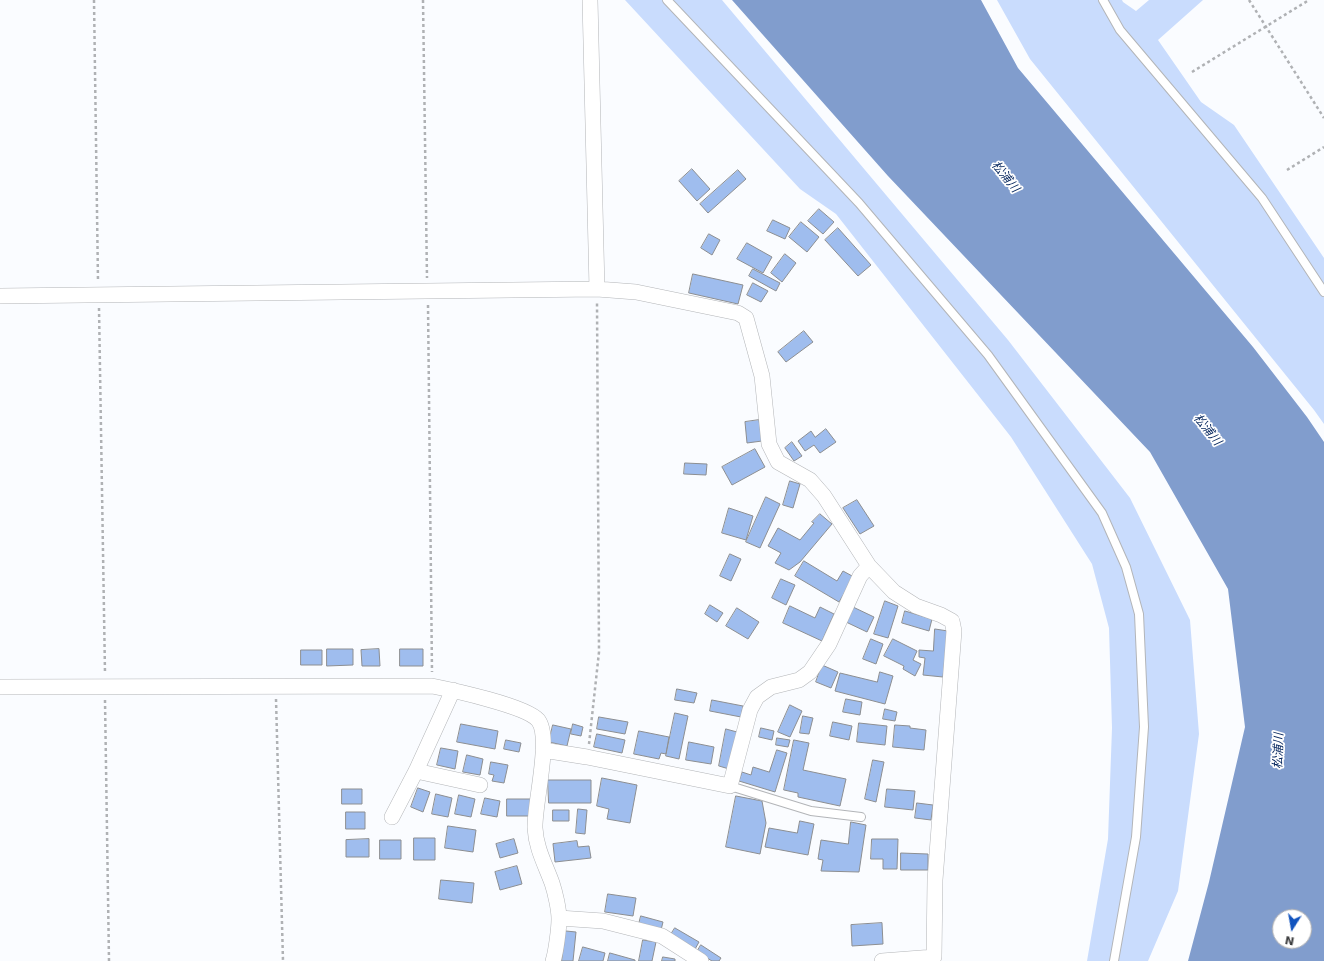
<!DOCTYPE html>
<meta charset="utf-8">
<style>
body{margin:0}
#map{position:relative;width:1324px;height:961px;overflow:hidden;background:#fafcff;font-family:"DejaVu Sans",sans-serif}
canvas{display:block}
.north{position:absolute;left:1272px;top:909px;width:40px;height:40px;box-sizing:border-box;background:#fff;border:1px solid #b0b0b1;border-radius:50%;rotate:191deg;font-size:11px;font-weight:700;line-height:16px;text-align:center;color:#393a3c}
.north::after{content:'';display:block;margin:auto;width:14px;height:18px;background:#1153be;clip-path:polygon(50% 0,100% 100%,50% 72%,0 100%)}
</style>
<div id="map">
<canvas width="1324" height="961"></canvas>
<div class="north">N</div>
</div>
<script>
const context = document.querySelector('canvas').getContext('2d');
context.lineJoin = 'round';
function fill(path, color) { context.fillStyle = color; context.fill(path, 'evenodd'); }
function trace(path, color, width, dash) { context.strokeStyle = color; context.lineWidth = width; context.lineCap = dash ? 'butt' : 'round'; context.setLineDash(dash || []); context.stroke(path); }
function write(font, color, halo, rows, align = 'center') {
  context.font = font + ' "DejaVu Sans","Noto Sans JP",sans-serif'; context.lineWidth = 3.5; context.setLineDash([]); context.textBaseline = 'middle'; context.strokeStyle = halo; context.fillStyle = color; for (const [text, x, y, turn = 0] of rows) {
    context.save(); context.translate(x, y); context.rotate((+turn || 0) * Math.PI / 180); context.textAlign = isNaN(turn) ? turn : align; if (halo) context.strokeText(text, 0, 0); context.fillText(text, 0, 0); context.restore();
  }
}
fill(new Path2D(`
 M 625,0 L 722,0 L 1008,340 L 1130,498 L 1190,620 L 1199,734 L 1178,891 L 1148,961 L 1087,961 L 1108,839 L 1112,728 L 1109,628 L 1092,564 L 1011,437 L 836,214 L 800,189 Z
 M 997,0 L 1122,0 L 1123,2 L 1136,11 L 1149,0 L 1203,0 L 1158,40 L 1201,102 L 1234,125 L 1324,258 L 1324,424 L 1314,410 L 1030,59 Z`), '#c9dcfd');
fill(new Path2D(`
 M 732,0 L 981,0 L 1018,68 L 1253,347 L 1307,417 L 1324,442 L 1324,961 L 1188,961 L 1209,882 L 1245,727 L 1228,589 L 1150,452 L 888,176 ZM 1280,917 L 1304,917 L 1304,941 L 1280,941 Z`), '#819dcd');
const building = new Path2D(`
 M 692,169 L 710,189 L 697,201 L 679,181 Z
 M 738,170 L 746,179 L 708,213 L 700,204 Z
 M 819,209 L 834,222 L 823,234 L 808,221 Z
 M 773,220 L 790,228 L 785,239 L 767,231 Z
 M 801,222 L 819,237 L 807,252 L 789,237 Z
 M 838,228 L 871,265 L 858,276 L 825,240 Z
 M 709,234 L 720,240 L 712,255 L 701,248 Z
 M 747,243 L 772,257 L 763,273 L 737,259 Z
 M 785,254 L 796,263 L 782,282 L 771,273 Z
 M 753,269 L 780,283 L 776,291 L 749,276 Z
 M 693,274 L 743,285 L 738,304 L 689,293 Z
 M 753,283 L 768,291 L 761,302 L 747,295 Z
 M 804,331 L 813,342 L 786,362 L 778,352 Z
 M 759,420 L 762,441 L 747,443 L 745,422 Z
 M 826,429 L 836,442 L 820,453 L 814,445 L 805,451 L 798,441 L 811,431 L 815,437 Z
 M 792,442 L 802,456 L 794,461 L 785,448 Z
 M 755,449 L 765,467 L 732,485 L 722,467 Z
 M 685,463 L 707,464 L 706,475 L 684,474 Z
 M 790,481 L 800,484 L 793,508 L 783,505 Z
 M 766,497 L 780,504 L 760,548 L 746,542 Z
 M 857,500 L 874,526 L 860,534 L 843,508 Z
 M 729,508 L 753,516 L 746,540 L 722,533 Z
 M 820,514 L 832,524 L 800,562 L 789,570 L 775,563 L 781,553 L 768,546 L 778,528 L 800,540 L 814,523 L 812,522 Z
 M 730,554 L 741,559 L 731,581 L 720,576 Z
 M 804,561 L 837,581 L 843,571 L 854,577 L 839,602 L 795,576 Z
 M 781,579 L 795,585 L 786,605 L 772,598 Z
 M 885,601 L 898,606 L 888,638 L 874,634 Z
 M 710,605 L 723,613 L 717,622 L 705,614 Z
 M 790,606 L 815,618 L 820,607 L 834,614 L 822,641 L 783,623 Z
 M 853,607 L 874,617 L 867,632 L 846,622 Z
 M 737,608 L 759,622 L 748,639 L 726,626 Z
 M 905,611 L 932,619 L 929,631 L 902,623 Z
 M 935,629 L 948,631 L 943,677 L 923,675 L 925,658 L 919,657 L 919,650 L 933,651 Z
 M 871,639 L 883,644 L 876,664 L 863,659 Z
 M 893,639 L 917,651 L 913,660 L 921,664 L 915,676 L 903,669 L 904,666 L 884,656 Z
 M 327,649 L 353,649 L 353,665 L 327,666 Z
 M 379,649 L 380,666 L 362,666 L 361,650 Z
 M 400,649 L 423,649 L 423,666 L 400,666 Z
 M 301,650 L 322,650 L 322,665 L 301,665 Z
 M 822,665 L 838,672 L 831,688 L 816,682 Z
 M 880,672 L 893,676 L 885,704 L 835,691 L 840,673 L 877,682 Z
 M 677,689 L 697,693 L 694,703 L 675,700 Z
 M 846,699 L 862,702 L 860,715 L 843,712 Z
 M 712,700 L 743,706 L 741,717 L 710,711 Z
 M 790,705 L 802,711 L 790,737 L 778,732 Z
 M 885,709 L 897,712 L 895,721 L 883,719 Z
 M 675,713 L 688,716 L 679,759 L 666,756 Z
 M 803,716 L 813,718 L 809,734 L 800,733 Z
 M 599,717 L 628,722 L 625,734 L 597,729 Z
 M 833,722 L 852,726 L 849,740 L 830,736 Z
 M 859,723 L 887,726 L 885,745 L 857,742 Z
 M 461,724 L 498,731 L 495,749 L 457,742 Z
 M 573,724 L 583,727 L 581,736 L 571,734 Z
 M 553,725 L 571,729 L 567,746 L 549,742 Z
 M 895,725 L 910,726 L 910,728 L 926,730 L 924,750 L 893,747 Z
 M 761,728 L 774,731 L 772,740 L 759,737 Z
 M 726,729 L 737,732 L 729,769 L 719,766 Z
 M 639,731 L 669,737 L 666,754 L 661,753 L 659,759 L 634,754 Z
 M 597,734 L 625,740 L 622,753 L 594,747 Z
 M 777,738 L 790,740 L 788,747 L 776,745 Z
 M 506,740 L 521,743 L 519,752 L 504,749 Z
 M 794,740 L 809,743 L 803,770 L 846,779 L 840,806 L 798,797 L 798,793 L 784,790 Z
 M 689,742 L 714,747 L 711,764 L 686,760 Z
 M 441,748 L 458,751 L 455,769 L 437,765 Z
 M 777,750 L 787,753 L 775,792 L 739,781 L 742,772 L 751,775 L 753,767 L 769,772 Z
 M 467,755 L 483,759 L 480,775 L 463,772 Z
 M 873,760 L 884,762 L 876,802 L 865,799 Z
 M 491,762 L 508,765 L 504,783 L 492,781 L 494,775 L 489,774 Z
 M 602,778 L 637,785 L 630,823 L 607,819 L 609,809 L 597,806 Z
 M 548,780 L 591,780 L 591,803 L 549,803 Z
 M 418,788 L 430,792 L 423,812 L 411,807 Z
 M 342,789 L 362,789 L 362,804 L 342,804 Z
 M 887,789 L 915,791 L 913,810 L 885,807 Z
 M 436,794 L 452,798 L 448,817 L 432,814 Z
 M 459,795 L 475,799 L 471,817 L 455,814 Z
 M 736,796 L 762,801 L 766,823 L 760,854 L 726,847 Z
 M 485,798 L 500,801 L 497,817 L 481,814 Z
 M 507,799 L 531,799 L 531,816 L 507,816 Z
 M 917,803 L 933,805 L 931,820 L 915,818 Z
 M 578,809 L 587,810 L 585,834 L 576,833 Z
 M 553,810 L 569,810 L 569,821 L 553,821 Z
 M 346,812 L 365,812 L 365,829 L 346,829 Z
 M 800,821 L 814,824 L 808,855 L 765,847 L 769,828 L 797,833 Z
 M 851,822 L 866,825 L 859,872 L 821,871 L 823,860 L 818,859 L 821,840 L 848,844 Z
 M 448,826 L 476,830 L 473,852 L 445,848 Z
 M 414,838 L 435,838 L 435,860 L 414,860 Z
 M 369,839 L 369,857 L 346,857 L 346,840 Z
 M 514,839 L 518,853 L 500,858 L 496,844 Z
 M 872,839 L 898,839 L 897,869 L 883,869 L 883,859 L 871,859 Z
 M 380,840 L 401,840 L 401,859 L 380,859 Z
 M 577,841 L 578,847 L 589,846 L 591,858 L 555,862 L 553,844 Z
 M 901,853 L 928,854 L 928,870 L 901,870 Z
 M 517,866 L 522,884 L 500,890 L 495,872 Z
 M 441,880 L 474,883 L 472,903 L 439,899 Z
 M 608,894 L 636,898 L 633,916 L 605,912 Z
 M 641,916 L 663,922 L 661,930 L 639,924 Z
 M 882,923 L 883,944 L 852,946 L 851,925 Z
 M 675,928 L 699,942 L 694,951 L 670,936 Z
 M 566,931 L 576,932 L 573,961 L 562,961 Z
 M 643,940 L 656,942 L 652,961 L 639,961 Z
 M 701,945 L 721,958 L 719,961 L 712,961 L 697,952 Z
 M 583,947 L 605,953 L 603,961 L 579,961 Z
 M 610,953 L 635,960 L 635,961 L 608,961 Z
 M 663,957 L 675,959 L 675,961 L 662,961 Z`);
fill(building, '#9fbdee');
trace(building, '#8c8e91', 1);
const lane = new Path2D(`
 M 667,0 L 859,203 L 988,355 L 1102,513 L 1126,567 L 1139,614 L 1144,727 L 1136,837 L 1114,961
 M 1103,0 L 1120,30 L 1262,198 L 1324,292
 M 730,786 L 811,811 L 861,817`);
const street = new Path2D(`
 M 590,0 L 597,289
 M 0,296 L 597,289 L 636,292 L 738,313 L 746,318 L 762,376 L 769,444 L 778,462 L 810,480 L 824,496 L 869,566 L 894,592 L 916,606 L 941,615 L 952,621 L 954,631 L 935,880 L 934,957 L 882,961
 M 0,687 L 432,686 C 452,690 526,706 538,720 C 552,737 534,805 535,828 C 536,848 545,864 552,883 C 555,892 559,909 559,919 C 559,928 556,952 553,961
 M 543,750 L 587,757 L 730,786 L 750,710 L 757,697 L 771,687 L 799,680 L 810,672 L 829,644 L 860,576 L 869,566
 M 416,771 L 480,785
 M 392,817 L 416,771 L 453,690
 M 559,918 L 603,921 L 662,936 L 701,961`);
trace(lane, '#b3b5b8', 10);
trace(street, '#b3b5b8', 16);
trace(new Path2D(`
 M 94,0 L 98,281
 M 423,0 L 427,278
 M 1249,0 L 1324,118
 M 1192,72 L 1309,0
 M 1287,170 L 1324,147
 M 428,305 L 432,672
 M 99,308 L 105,673
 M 276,699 L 283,961
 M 105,700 L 109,961
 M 589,744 L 599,652 L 597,302`), '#afb1b4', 2.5, [3, 3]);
trace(lane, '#fff', 8);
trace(street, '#fff', 15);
write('italic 12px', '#04255d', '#fff', [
 ["松浦川",1005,177,51],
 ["松浦川",1207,430,51],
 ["松浦川",1279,751,-88]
]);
</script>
